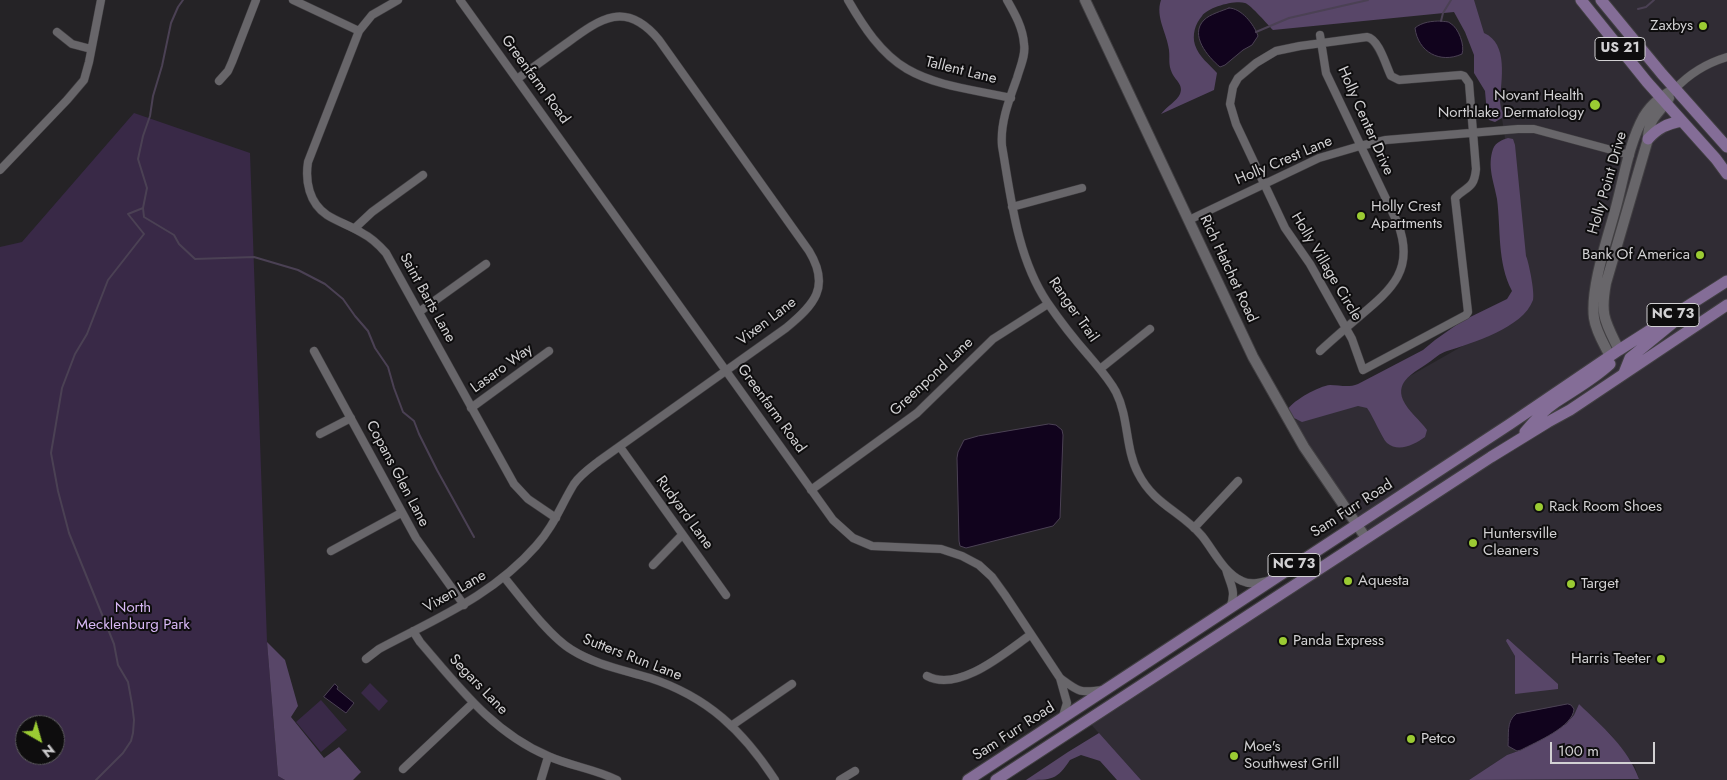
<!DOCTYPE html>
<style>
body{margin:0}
#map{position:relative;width:1727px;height:780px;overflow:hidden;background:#252326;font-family:Jost,sans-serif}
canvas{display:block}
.north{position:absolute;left:15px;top:715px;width:50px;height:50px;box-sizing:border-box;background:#0e0d0e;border:1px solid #5c5b5d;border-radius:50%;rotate:142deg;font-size:14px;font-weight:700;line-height:20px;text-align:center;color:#d2d1d3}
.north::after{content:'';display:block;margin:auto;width:18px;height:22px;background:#9bcb33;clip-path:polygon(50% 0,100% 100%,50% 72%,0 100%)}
.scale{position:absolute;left:1550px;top:742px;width:105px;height:22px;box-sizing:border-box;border:2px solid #d2d1d3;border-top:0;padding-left:6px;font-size:15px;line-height:18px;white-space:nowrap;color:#d2d1d3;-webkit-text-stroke:4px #0e0d0e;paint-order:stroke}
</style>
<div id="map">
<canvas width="1727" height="780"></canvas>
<div class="north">N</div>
<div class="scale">100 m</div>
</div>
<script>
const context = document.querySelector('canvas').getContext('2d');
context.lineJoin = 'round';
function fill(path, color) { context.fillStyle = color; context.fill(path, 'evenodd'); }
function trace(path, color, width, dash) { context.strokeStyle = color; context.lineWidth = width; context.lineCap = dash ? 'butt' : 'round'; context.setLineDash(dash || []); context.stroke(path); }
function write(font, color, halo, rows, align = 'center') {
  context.font = font + ' Jost,sans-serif'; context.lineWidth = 4; context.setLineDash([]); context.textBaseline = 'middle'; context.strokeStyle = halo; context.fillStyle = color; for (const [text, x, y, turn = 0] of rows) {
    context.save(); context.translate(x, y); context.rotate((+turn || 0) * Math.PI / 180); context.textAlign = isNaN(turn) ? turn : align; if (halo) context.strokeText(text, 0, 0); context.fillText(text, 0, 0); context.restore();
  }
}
fill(new Path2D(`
 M 1445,0 L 1727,0 L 1727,780 L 1634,780 L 1639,779 L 1635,767 L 1625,753 L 1610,734 L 1579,704 L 1574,715 L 1521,750 L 1507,755 L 1469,780 L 1141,780 L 1087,720 L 1366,538 L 1289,422 L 1373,397 L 1517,315 L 1526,277 L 1501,112 L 1483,51 Z`), '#302c34');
fill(new Path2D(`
 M 134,113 L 250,153 L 267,642 L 278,776 L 285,780 L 0,780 L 0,247 L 22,242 ZM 25,725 L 55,725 L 55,755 L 25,755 Z
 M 370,683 L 388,701 L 379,711 L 361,693 Z
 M 321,700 L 347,730 L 321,752 L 296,722 Z`), '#392947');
fill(new Path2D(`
 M 1161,0 L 1474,0 L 1484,33 C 1509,44 1501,80 1500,102 L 1501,109 L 1504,114 L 1502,118 L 1495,122 L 1489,120 L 1487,114 L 1485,91 L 1474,73 L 1474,55 L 1465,32 L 1454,12 L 1273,30 C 1268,25 1251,5 1245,3 C 1235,0 1208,7 1202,16 C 1195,24 1192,35 1195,45 C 1199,57 1209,64 1217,73 L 1214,90 L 1161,114 C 1167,106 1177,101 1180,94 C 1184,85 1175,80 1172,73 C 1168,64 1170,59 1169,50 C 1167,33 1155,17 1161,0 Z
 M 1508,138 L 1513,139 L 1515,145 L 1526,256 C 1529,263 1535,293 1533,300 C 1523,328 1472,343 1447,351 C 1440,353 1434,359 1428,363 C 1415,372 1395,381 1403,400 C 1408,411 1420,420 1427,430 L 1425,437 C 1415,444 1399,453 1387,443 C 1382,438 1373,416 1367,408 L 1358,406 L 1302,422 L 1294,418 L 1288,409 C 1294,400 1319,386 1330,385 C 1340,385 1348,388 1358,384 L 1423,350 L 1435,340 L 1462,321 L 1507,299 L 1512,291 C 1497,262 1501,230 1497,199 C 1494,182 1487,167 1493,149 C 1496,142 1502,140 1508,138 Z
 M 1507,639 L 1508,639 L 1558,684 L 1558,689 L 1515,694 L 1515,656 L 1506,641 Z
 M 267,642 L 285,660 L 298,706 L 291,717 L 324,758 L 339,747 L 361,772 L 353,780 L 285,780 L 278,776 Z
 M 1579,704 C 1602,726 1628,748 1639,779 L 1469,780 L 1507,755 L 1521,750 L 1566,724 L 1574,715 Z
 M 1099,733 L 1141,780 L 1117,780 L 1100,761 L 1081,755 L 1070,760 C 1057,780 1052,780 1026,780 L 1068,752 Z`), '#584668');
const water = new Path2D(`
 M 1229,8 C 1241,8 1254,24 1258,36 L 1252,45 L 1243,50 L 1225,65 L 1220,67 C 1208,57 1189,35 1204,20 C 1210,14 1222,11 1229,8 Z
 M 1441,21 C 1444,22 1448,21 1450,23 C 1459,28 1465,46 1462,54 C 1440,64 1418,52 1415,28 C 1422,22 1432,21 1441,21 Z
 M 1049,424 L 1056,425 L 1062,430 L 1063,435 L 1060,518 L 1053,526 L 966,548 L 960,546 L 959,541 L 957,458 L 958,452 L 964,440 L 978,436 Z
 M 335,684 L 338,687 L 337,689 L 354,703 L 346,713 L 324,697 Z
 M 1568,704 L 1571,705 L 1574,709 C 1573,727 1536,742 1521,750 L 1517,751 L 1508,746 C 1509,735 1506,721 1516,714 Z`);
fill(water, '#11031d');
trace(water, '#4b4154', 1);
trace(new Path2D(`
 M 183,0 L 178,7 L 171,23 L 162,66 L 153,96 L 150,116 L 143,136 L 138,159 L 147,188 L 143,208 L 144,217 L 174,235 L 179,244 L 195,259 L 254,257 L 298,270 L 325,284 L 343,299 L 355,316 L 368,331 L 375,348 L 388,367 L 394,388 L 403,412 L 414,421 L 419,434 L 437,470 L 474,537
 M 1638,9 L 1646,7 L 1654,0
 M 1441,21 L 1443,13 L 1451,0
 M 1256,32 L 1289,18 L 1368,0
 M 96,780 L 123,753 L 131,741 L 133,733 L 134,720 L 132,704 L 128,682 L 118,665 L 114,644 L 69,533 L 58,491 L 51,453 L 62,388 L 75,354 L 87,334 L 108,280 L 144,234 L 128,214 L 143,208`), '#4b4154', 2);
const street = new Path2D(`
 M 293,0 L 359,31
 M 398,0 L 372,15 L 359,31 L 308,162 C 305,181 309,203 327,215 C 338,222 351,226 362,233 C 372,238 379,245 386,253 L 514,484 L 528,499 L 556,518
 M 460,0 L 833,520 L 853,538 L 872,546 L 941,549 L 962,556 L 979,565 L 992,577 L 1005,595 L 1060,678 C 1079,692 1079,693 1103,690
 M 848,0 C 863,26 881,54 907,69 C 938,87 977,90 1011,98
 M 1007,0 C 1015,14 1023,28 1024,44 C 1026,55 1020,67 1017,78 C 1009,100 1000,123 1002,146 C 1011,198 1017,257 1047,302 C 1060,321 1074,339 1089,356 C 1099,368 1109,379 1116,392 C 1129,418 1125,448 1138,473 C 1154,505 1181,511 1202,536 C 1214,551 1224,573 1242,581 C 1250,585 1259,583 1268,581
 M 57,32 L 72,44 L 91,49
 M 1367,37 C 1379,39 1386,66 1391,76 L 1399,80 L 1461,75 L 1464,76 L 1469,83 L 1476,169 C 1474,190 1466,186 1455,198 L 1468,312 L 1466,315 L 1363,370 L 1352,339 L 1310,264 L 1285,228 L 1236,124 L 1230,104 L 1233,87 L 1238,78 L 1256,63 L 1276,51 L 1300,46 Z
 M 219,81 L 228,71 L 232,62 L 256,0
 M 1675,89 C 1689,74 1707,63 1727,57
 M 0,170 L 67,100 L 84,80 L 89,62 L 101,0
 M 1012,207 L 1082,188
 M 1189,220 L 1319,158 L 1360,146 L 1386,140 L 1518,129 L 1534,129 L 1630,155
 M 355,228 L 372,212 L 423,175
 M 419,312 L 486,264
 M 314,351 L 416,538 L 464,605
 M 1320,351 C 1333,339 1347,327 1361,315 C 1392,289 1415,269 1398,224 L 1326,73 L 1320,35
 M 1100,369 L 1150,329
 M 471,408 L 549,351
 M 320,434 L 351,418
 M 620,447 L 726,595
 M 811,490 L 917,413 L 993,339 L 1048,304
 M 1194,528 L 1238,481
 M 331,551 L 401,513
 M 653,565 L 682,535
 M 1226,569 C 1230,585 1237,590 1230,608
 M 504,577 C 521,598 550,637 572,650 C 596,665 624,670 650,678 C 708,697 743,731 775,780
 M 413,631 L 420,642 C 458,686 493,733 548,756 C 570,766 595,769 617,780
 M 366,659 L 379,649 C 437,618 492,596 536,546 C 554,526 561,505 574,484 C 580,475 590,468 599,461 L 786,328 C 814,305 831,287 809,251 L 659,40 C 626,0 601,18 567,43 C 550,55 534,67 517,79
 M 927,676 C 959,693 1006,652 1030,635
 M 1060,678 L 1067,703 L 1063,716
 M 731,726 L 792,684
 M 403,769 L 473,703
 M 541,780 L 548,757
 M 840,780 L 855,771`);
const secondary = new Path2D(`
 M 1085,0 L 1253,357 L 1304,447 L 1366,538
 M 1619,350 C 1605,321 1600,316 1606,283 L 1648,139 C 1648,118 1659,114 1669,98
 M 1610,356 C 1604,344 1596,332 1594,318 C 1590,288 1608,237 1616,207 C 1624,177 1629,143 1644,116 C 1652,103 1662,96 1675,89`);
const primary = new Path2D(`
 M 1581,0 L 1647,82 L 1716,159 L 1727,174
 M 1601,0 L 1662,74 L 1727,147
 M 1648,139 C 1658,128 1667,124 1681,121
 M 1624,373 L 1630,358 L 1674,322
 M 1525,432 C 1534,421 1544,410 1556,402 C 1574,390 1594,379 1610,364
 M 968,780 L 1510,424 L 1619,350 L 1727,281
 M 996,780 L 1491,457 L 1548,422 L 1570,410 L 1727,305`);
trace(street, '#413f42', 9);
trace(secondary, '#413f42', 12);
trace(primary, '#413f42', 13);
trace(street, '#68666a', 8);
trace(secondary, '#68666a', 10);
trace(primary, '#846d97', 11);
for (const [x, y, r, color] of [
 [1703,26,5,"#9bcb33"],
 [1595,105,6,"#9bcb33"],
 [1361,216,5,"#9bcb33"],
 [1700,255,5,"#9bcb33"],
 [1539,507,5,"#9bcb33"],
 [1473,543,5,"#9bcb33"],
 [1348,581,5,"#9bcb33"],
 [1571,584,5,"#9bcb33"],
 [1283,641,5,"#9bcb33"],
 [1661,659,5,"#9bcb33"],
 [1411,739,5,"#9bcb33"],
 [1234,756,5,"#9bcb33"]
]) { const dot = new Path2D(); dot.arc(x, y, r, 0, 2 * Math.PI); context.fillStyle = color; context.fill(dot); trace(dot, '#0e0d0e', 2); }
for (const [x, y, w] of [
 [1620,49,50],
 [1673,315,52],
 [1294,565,52]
]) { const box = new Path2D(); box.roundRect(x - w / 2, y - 11.5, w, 23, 4); context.fillStyle = '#0e0d0e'; context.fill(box); trace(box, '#d2d1d3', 1); }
write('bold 14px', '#d2d1d3', null, [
 ["US 21",1620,49],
 ["NC 73",1673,315],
 ["NC 73",1294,565]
]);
write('15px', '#d2d1d3', '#0e0d0e', [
 ["Zaxbys",1693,26,"right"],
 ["Novant Health",1584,96,"right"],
 ["Northlake Dermatology",1584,113,"right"],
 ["Holly Crest",1371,207],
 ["Apartments",1371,224],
 ["Bank Of America",1690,255,"right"],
 ["Rack Room Shoes",1549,507],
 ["Huntersville",1483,534],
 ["Cleaners",1483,551],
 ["Aquesta",1358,581],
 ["Target",1581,584],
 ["Panda Express",1293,641],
 ["Harris Teeter",1651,659,"right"],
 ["Petco",1421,739],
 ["Moe's",1244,747],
 ["Southwest Grill",1244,764]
], 'left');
write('15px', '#d2d1d3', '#0e0d0e', [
 ["Tallent Lane",961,71,14],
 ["Greenfarm Road",535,80,54],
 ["Holly Center Drive",1365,121,66],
 ["Holly Crest Lane",1284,161,-23],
 ["Holly Point Drive",1608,183,-74],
 ["Holly Village Circle",1326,267,59],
 ["Rich Hatchet Road",1228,269,65],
 ["Saint Barts Lane",427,298,61],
 ["Ranger Trail",1073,310,55],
 ["Vixen Lane",767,322,-37],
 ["Lasaro Way",502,369,-36],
 ["Greenpond Lane",932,377,-43],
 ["Greenfarm Road",771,409,54],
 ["Copans Glen Lane",397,474,62],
 ["Sam Furr Road",1352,509,-33],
 ["Rudyard Lane",684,513,54],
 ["Vixen Lane",455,592,-30],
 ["Sutters Run Lane",632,658,21],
 ["Segars Lane",478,685,46],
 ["Sam Furr Road",1014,732,-33]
]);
write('15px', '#d8b8f5', '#0e0d0e', [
 ["North",133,608],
 ["Mecklenburg Park",133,625]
]);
</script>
